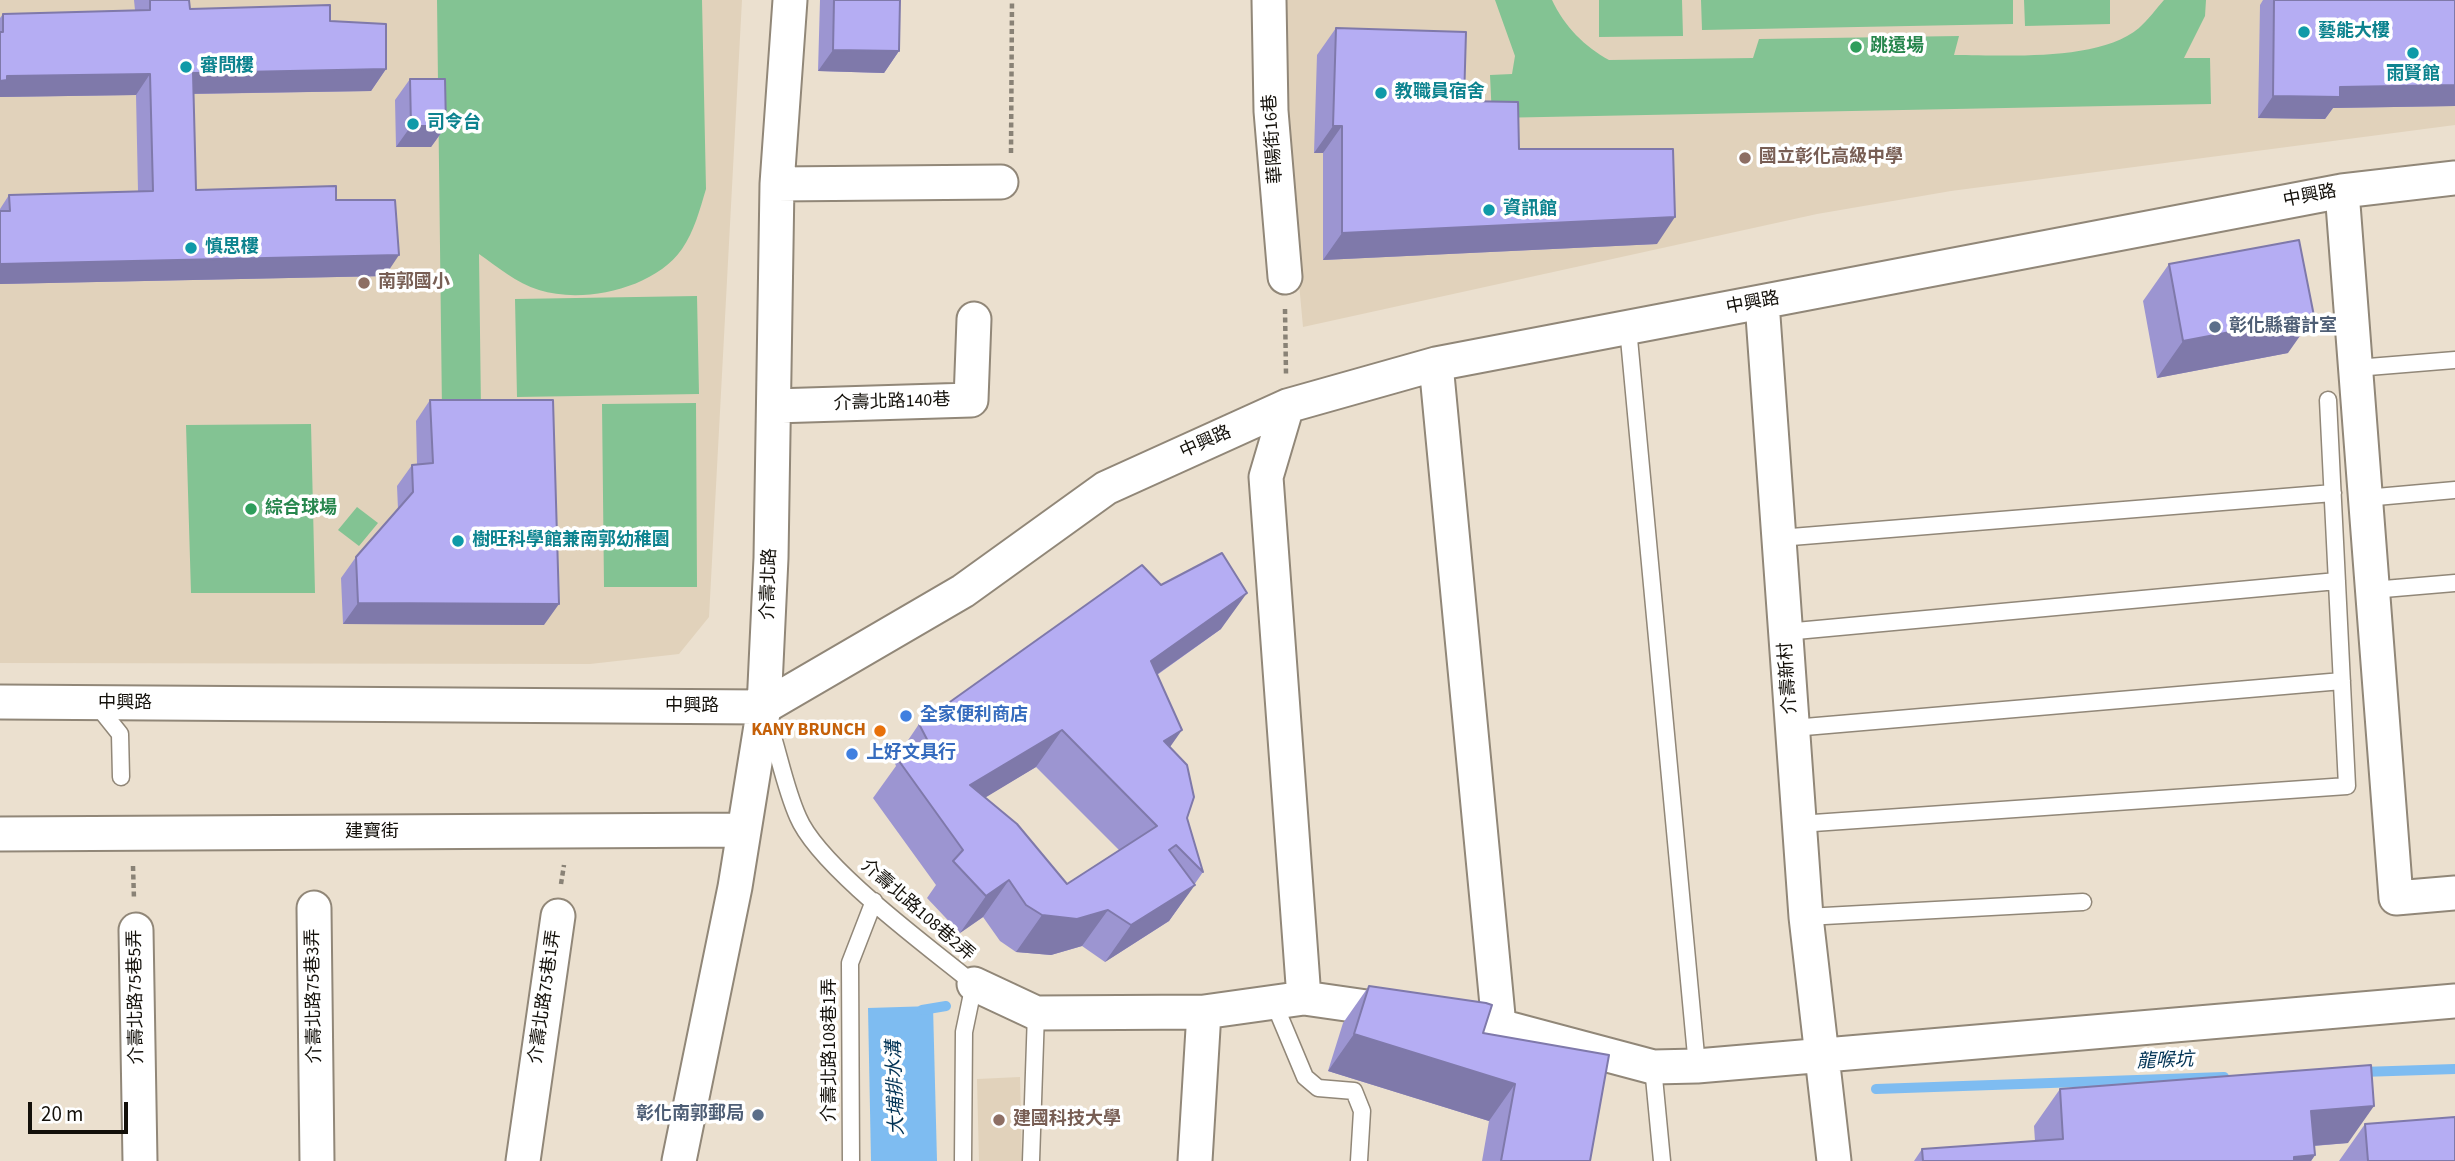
<!DOCTYPE html>
<meta charset="utf-8">
<style>
body{margin:0}
#map{position:relative;width:2455px;height:1161px;overflow:hidden;background:#ebe0cf;font-family:"Source Sans 3",sans-serif}
canvas{display:block}
.scale{position:absolute;left:28px;top:1102px;width:100px;height:32px;box-sizing:border-box;border:4px solid #13100a;border-top:0;padding-left:9px;font-size:21px;line-height:24px;white-space:nowrap;color:#13100a;-webkit-text-stroke:5px #fff;paint-order:stroke}
</style>
<div id="map">
<canvas width="2455" height="1161"></canvas>
<div class="scale">20 m</div>
</div>
<script>
const context = document.querySelector('canvas').getContext('2d');
context.lineJoin = 'round';
function fill(path, color) { context.fillStyle = color; context.fill(path, 'evenodd'); }
function trace(path, color, width, dash) { context.strokeStyle = color; context.lineWidth = width; context.lineCap = dash ? 'butt' : 'round'; context.setLineDash(dash || []); context.stroke(path); }
function write(font, color, halo, rows, align = 'center') {
  context.font = font + ' "Source Sans 3","Noto Sans TC",sans-serif'; context.lineWidth = 7; context.setLineDash([]); context.textBaseline = 'middle'; context.strokeStyle = halo; context.fillStyle = color; for (const [text, x, y, turn = 0] of rows) {
    context.save(); context.translate(x, y); context.rotate((+turn || 0) * Math.PI / 180); context.textAlign = isNaN(turn) ? turn : align; if (halo) context.strokeText(text, 0, 0); context.fillText(text, 0, 0); context.restore();
  }
}
fill(new Path2D(`
 M 0,0 L 742,0 L 709,617 L 679,654 L 590,664 L 0,663 Z
 M 1282,0 L 2455,0 L 2455,125 L 1951,191 L 1817,214 L 1303,327 L 1284,119 Z
 M 1020,1077 L 1022,1161 L 979,1161 L 977,1079 Z`), '#e1d2bb');
fill(new Path2D(`
 M 437,0 L 702,0 L 706,189 C 700,209 694,232 682,249 C 654,289 583,304 539,290 C 516,283 498,267 479,254 L 481,411 L 442,411 Z
 M 1495,0 L 1552,0 C 1564,26 1585,47 1609,60 L 1753,58 L 1759,39 L 1959,36 L 1954,55 C 2004,55 2099,62 2139,28 C 2148,20 2156,9 2164,0 L 2206,0 L 2205,16 L 2184,58 L 2210,58 L 2211,104 L 1492,118 L 1490,75 L 1512,74 L 1515,56 Z
 M 1599,0 L 1682,0 L 1683,36 L 1599,37 Z
 M 1701,0 L 2013,0 L 2013,24 L 1702,30 Z
 M 2024,0 L 2110,0 L 2110,24 L 2025,26 Z
 M 697,296 L 699,394 L 517,397 L 515,299 Z
 M 696,403 L 697,587 L 604,587 L 602,404 Z
 M 311,424 L 315,593 L 191,593 L 186,425 Z
 M 357,507 L 378,523 L 359,546 L 338,530 Z`), '#83c393');
fill(new Path2D(`
 M 933,1006 L 937,1161 L 871,1161 L 868,1008 Z`), '#7ebcf1');
trace(new Path2D(`
 M 922,1010 L 946,1006
 M 2361,1072 L 2455,1069
 M 1876,1089 L 2224,1077`), '#7ebcf1', 10);
const lane = new Path2D(`
 M 1628,328 L 1697,1066
 M 2356,368 L 2455,360
 M 2365,498 L 2455,490
 M 1779,538 L 2333,493
 M 2372,590 L 2455,583
 M 1785,632 L 2337,581
 M 96,704 L 120,734 L 121,777
 M 769,724 C 779,754 785,788 798,817 C 819,867 929,947 974,984 L 964,1032 L 963,1161
 M 1793,728 L 2342,681
 M 1799,824 L 2347,786 L 2328,400
 M 1806,917 L 2083,902
 M 1274,1003 L 1305,1077 L 1318,1088 L 1354,1091 L 1362,1111 L 1359,1161
 M 1653,1067 L 1662,1161
 M 851,1161 L 850,963 L 874,901
 M 1031,1161 L 1036,1013`);
const street = new Path2D(`
 M 1269,0 L 1271,111 L 1285,277
 M 777,184 L 1001,182
 M 2342,191 L 2396,898 L 2455,893
 M 1762,302 L 1806,917 L 1834,1161
 M 1436,364 L 1499,1026
 M 774,406 L 971,400 L 974,319
 M 1287,406 L 1266,477 L 1304,998
 M 0,702 L 764,707 L 963,591 L 1106,488 L 1287,406 L 1436,364 L 2342,191 L 2455,178
 M 0,834 L 743,830
 M 314,908 L 317,1161
 M 136,930 L 140,1161
 M 974,984 L 1036,1013 L 1204,1012 L 1304,998 L 1499,1026 L 1653,1067 L 1697,1066 L 2455,1001
 M 523,1161 L 558,916
 M 679,1161 L 735,887 L 764,707 L 771,558 L 777,184 L 790,0
 M 1195,1161 L 1204,1012`);
trace(lane, '#918778', 19);
trace(street, '#918778', 37);
trace(new Path2D(`
 M 1011,153 L 1012,0
 M 1285,309 L 1286,374
 M 133,866 L 134,899
 M 561,884 L 564,865`), '#898276', 4.5, [5, 3.5]);
trace(lane, '#fff', 16);
trace(street, '#fff', 33);
fill(new Path2D(`
 M 134,0 L 189,0 L 190,9 L 330,21 L 386,69 L 371,91 L 193,94 L 196,190 L 336,200 L 385,276 L 0,284 L 0,209 L 9,195 L 138,191 L 136,95 L 0,97 L 0,18 L 3,14 L 135,10 Z
 M 820,0 L 900,0 L 899,51 L 884,73 L 818,71 Z
 M 2263,0 L 2455,0 L 2455,106 L 2333,108 L 2325,119 L 2258,118 L 2260,5 Z
 M 1336,28 L 1464,101 L 1519,149 L 1657,244 L 1323,260 L 1323,153 L 1314,153 L 1317,55 Z
 M 410,79 L 446,126 L 431,147 L 396,147 L 395,100 Z
 M 2169,264 L 2288,353 L 2157,378 L 2143,301 Z
 M 430,400 L 544,625 L 343,624 L 341,578 L 356,557 L 398,509 L 397,486 L 412,465 L 417,464 L 416,421 Z
 M 1161,585 L 1221,629 L 1157,675 L 1170,747 L 1187,818 L 1203,872 L 1169,921 L 1105,962 L 1082,946 L 1051,955 L 1016,952 L 1000,941 L 983,917 L 960,933 L 927,898 L 936,885 L 873,798 L 896,766 L 894,761 L 919,724 ZM 1036,767 L 1119,850 L 1067,884 L 985,797 Z
 M 1369,986 L 1483,1033 L 1590,1161 L 1482,1161 L 1489,1121 L 1328,1071 L 1343,1023 Z
 M 2060,1089 L 2348,1143 L 2314,1146 L 2315,1155 L 2311,1161 L 1914,1161 L 1922,1149 L 2035,1141 L 2034,1126 Z
 M 2365,1124 L 2455,1161 L 2339,1161 Z`), '#9c95d1');
fill(new Path2D(`
 M 833,50 L 899,51 L 884,73 L 818,71 Z
 M 386,69 L 371,91 L 178,94 L 193,73 Z
 M 150,74 L 136,95 L 0,97 L 0,81 L 7,76 Z
 M 2455,85 L 2455,106 L 2333,108 L 2325,119 L 2258,118 L 2273,96 L 2340,87 Z
 M 411,126 L 446,126 L 431,147 L 396,147 Z
 M 1333,126 L 1342,126 L 1323,153 L 1314,153 Z
 M 1675,217 L 1657,244 L 1323,260 L 1342,233 Z
 M 399,255 L 385,276 L 0,284 L 0,264 Z
 M 2314,316 L 2288,353 L 2157,378 L 2183,341 Z
 M 1247,593 L 1221,629 L 1125,697 L 1151,661 Z
 M 358,603 L 559,604 L 544,625 L 343,624 Z
 M 1062,730 L 1036,767 L 945,822 L 970,785 Z
 M 1182,730 L 1156,767 L 1164,741 Z
 M 1009,880 L 983,917 L 960,933 L 986,896 Z
 M 1195,885 L 1169,921 L 1105,962 L 1131,925 Z
 M 1108,910 L 1082,946 L 1051,955 L 1016,952 L 1042,915 Z
 M 1354,1034 L 1515,1084 L 1489,1121 L 1328,1071 Z
 M 2374,1106 L 2348,1143 L 2285,1148 L 2311,1111 Z
 M 2315,1155 L 2311,1161 L 2291,1161 L 2294,1157 Z`), '#7f79aa');
const building = new Path2D(`
 M 150,0 L 189,0 L 190,9 L 330,5 L 330,21 L 386,24 L 386,69 L 193,73 L 196,190 L 336,186 L 336,200 L 395,200 L 399,255 L 0,264 L 0,211 L 10,211 L 9,195 L 153,191 L 150,74 L 7,76 L 7,80 L 0,81 L 0,32 L 3,32 L 3,14 L 150,10 Z
 M 834,0 L 900,0 L 899,51 L 833,50 Z
 M 2274,0 L 2455,0 L 2455,85 L 2340,87 L 2340,97 L 2273,96 Z
 M 1336,28 L 1466,32 L 1464,101 L 1518,102 L 1519,149 L 1673,149 L 1675,217 L 1342,233 L 1342,126 L 1333,126 Z
 M 410,79 L 445,79 L 446,126 L 411,126 Z
 M 2299,240 L 2314,316 L 2183,341 L 2169,264 Z
 M 430,400 L 553,400 L 559,604 L 358,603 L 356,557 L 413,492 L 412,465 L 433,463 Z
 M 1222,553 L 1247,593 L 1151,661 L 1182,730 L 1164,741 L 1187,765 L 1194,797 L 1187,818 L 1203,872 L 1176,845 L 1169,850 L 1195,885 L 1131,925 L 1108,910 L 1077,919 L 1042,915 L 1026,905 L 1009,880 L 986,896 L 953,861 L 963,850 L 899,761 L 931,747 L 919,724 L 1142,565 L 1161,585 ZM 1062,730 L 1157,826 L 1067,884 L 1017,824 L 970,785 Z
 M 1369,986 L 1486,1003 L 1492,1005 L 1483,1033 L 1609,1055 L 1590,1161 L 1501,1161 L 1515,1084 L 1354,1034 Z
 M 2371,1065 L 2374,1106 L 2311,1111 L 2315,1155 L 2294,1157 L 2294,1161 L 1923,1161 L 1922,1149 L 2063,1139 L 2060,1089 Z
 M 2455,1117 L 2455,1161 L 2368,1161 L 2365,1124 Z`);
fill(building, '#b5adf3');
trace(building, '#7f79aa', 2);
for (const [x, y, r, color] of [
 [2304,32,7,"#0f9aa8"],
 [1856,47,7,"#2e9e5b"],
 [2413,53,7,"#0f9aa8"],
 [186,67,7,"#0f9aa8"],
 [1381,93,7,"#0f9aa8"],
 [413,124,7,"#0f9aa8"],
 [1745,158,7,"#8d6e63"],
 [1489,210,7,"#0f9aa8"],
 [191,248,7,"#0f9aa8"],
 [364,283,7,"#8d6e63"],
 [2215,327,7,"#5c6f8a"],
 [251,509,7,"#2e9e5b"],
 [458,541,7,"#0f9aa8"],
 [906,716,7,"#3f7fe0"],
 [880,731,7,"#e8710a"],
 [852,754,7,"#3f7fe0"],
 [758,1115,7,"#5c6f8a"],
 [999,1120,7,"#8d6e63"]
]) { const dot = new Path2D(); dot.arc(x, y, r, 0, 2 * Math.PI); context.fillStyle = color; context.fill(dot); trace(dot, '#fff', 2.5); }
write('bold 18px', '#0d838f', '#fff', [
 ["藝能大樓",2318,32],
 ["審問樓",200,67],
 ["雨賢館",2413,75,"center"],
 ["教職員宿舍",1395,93],
 ["司令台",427,124],
 ["資訊館",1503,210],
 ["慎思樓",205,248],
 ["樹旺科學館兼南郭幼稚園",472,541]
], 'left');
write('bold 18px', '#27864d', '#fff', [
 ["跳遠場",1870,47],
 ["綜合球場",265,509]
], 'left');
write('18px', '#13100a', '#fff', [
 ["華陽街16巷",1274,139,-94],
 ["中興路",2310,197,-11],
 ["中興路",1753,304,-11],
 ["介壽北路140巷",892,403,-2],
 ["中興路",1206,443,-24],
 ["介壽北路",770,584,-88],
 ["介壽新村",1789,678,-94],
 ["中興路",125,704],
 ["中興路",692,707],
 ["建寶街",372,833],
 ["介壽北路108巷2弄",917,911,41],
 ["介壽北路75巷3弄",315,996,-91],
 ["介壽北路75巷5弄",137,997,-91],
 ["介壽北路75巷1弄",546,997,-82],
 ["介壽北路108巷1弄",831,1050,-90]
]);
write('bold 18px', '#785e54', '#fff', [
 ["國立彰化高級中學",1759,158],
 ["南郭國小",378,283],
 ["建國科技大學",1013,1120]
], 'left');
write('bold 18px', '#4e5e75', '#fff', [
 ["彰化縣審計室",2229,327],
 ["彰化南郭郵局",744,1115,"right"]
], 'left');
write('bold 18px', '#366cbe', '#fff', [
 ["全家便利商店",920,716],
 ["上好文具行",866,754]
], 'left');
write('bold 18px', '#c56008', '#fff', [
 ["KANY BRUNCH",866,731]
], 'right');
write('italic 19px', '#023355', '#fff', [
 ["龍喉坑",2165,1062,-2],
 ["大埔排水溝",897,1088,-92]
]);
</script>
